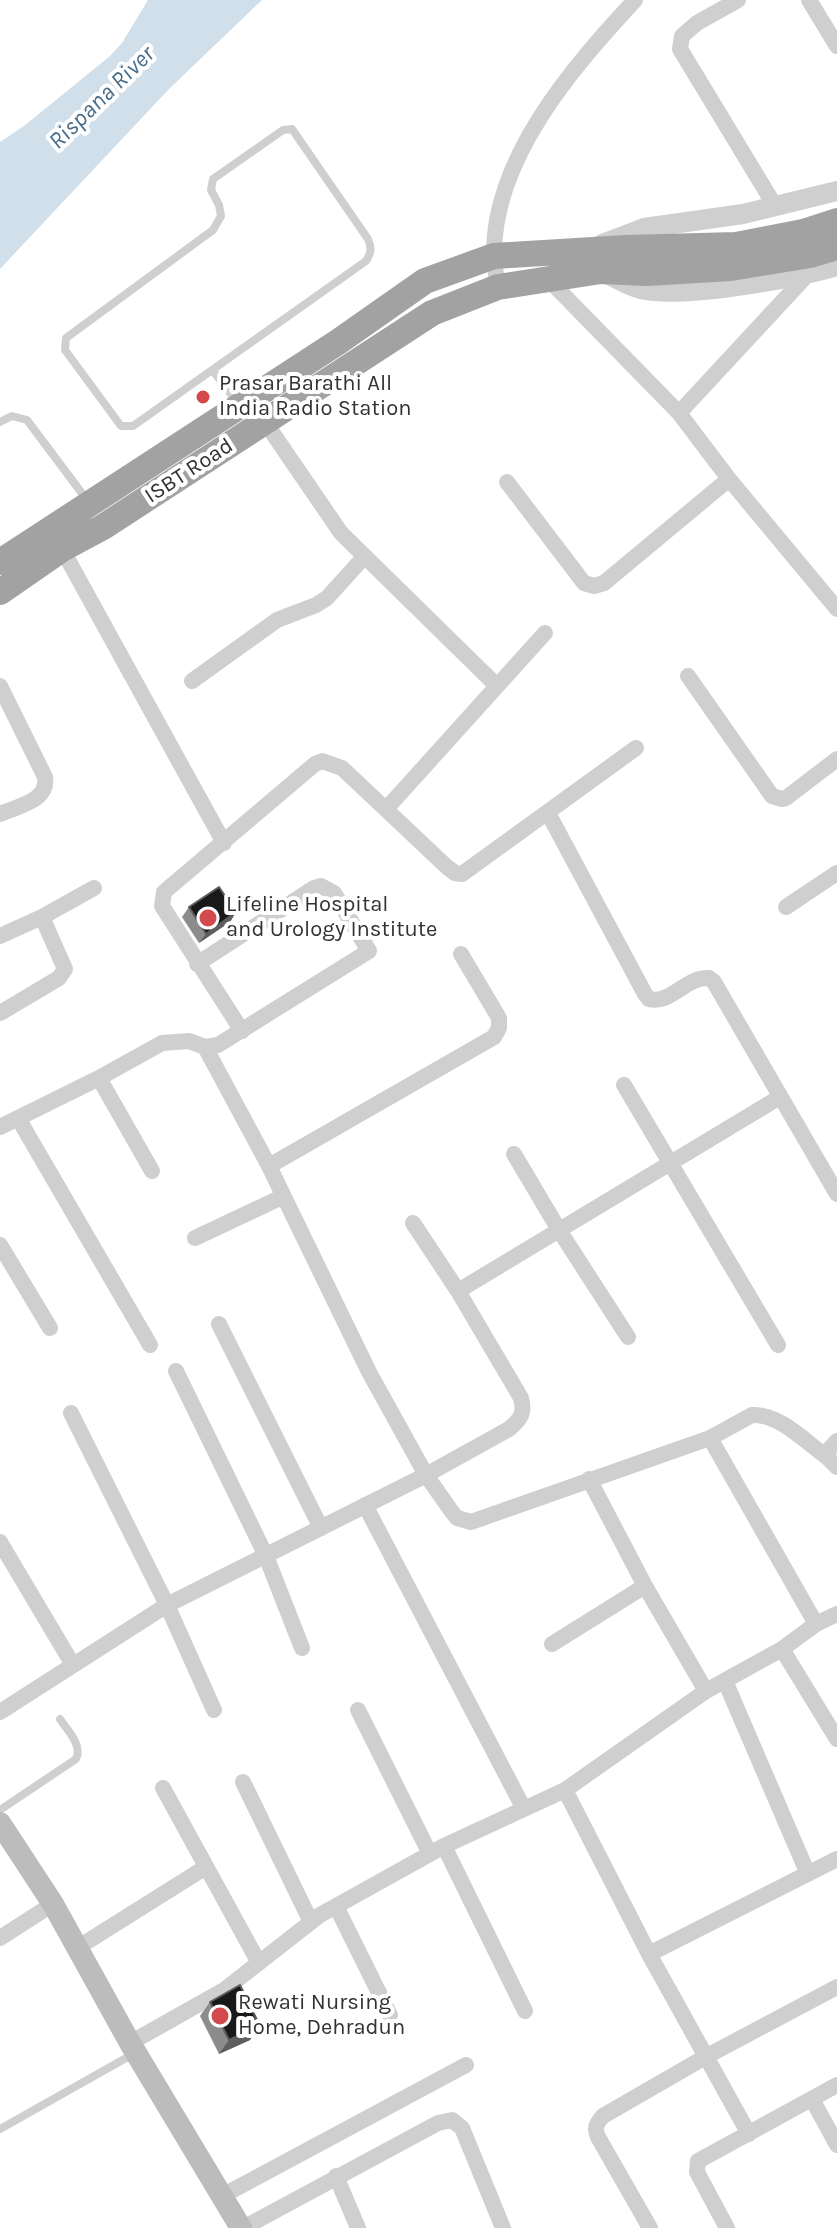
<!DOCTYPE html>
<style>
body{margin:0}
canvas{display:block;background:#fff}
</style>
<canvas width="837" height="2228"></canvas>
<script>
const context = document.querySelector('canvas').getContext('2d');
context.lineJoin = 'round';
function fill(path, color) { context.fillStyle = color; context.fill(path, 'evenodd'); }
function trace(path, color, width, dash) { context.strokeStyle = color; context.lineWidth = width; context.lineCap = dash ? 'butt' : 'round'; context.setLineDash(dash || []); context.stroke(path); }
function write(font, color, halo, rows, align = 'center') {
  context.font = font + ' Karla,sans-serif'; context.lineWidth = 8; context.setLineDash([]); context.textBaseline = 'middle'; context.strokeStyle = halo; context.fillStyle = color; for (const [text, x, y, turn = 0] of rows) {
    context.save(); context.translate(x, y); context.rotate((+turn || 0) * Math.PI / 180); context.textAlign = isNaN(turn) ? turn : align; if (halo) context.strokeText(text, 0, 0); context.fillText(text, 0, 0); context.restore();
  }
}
fill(new Path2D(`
 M 148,0 L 262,0 L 169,89 L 0,269 L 0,142 L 24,126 L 110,56 L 122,43 Z`), '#d1dfea');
trace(new Path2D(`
 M 292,129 L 368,239 C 372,248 371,253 366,261 L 133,426 L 121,426 L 65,350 L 66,338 L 213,230 L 221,216 L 219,205 L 211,190 L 213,179 L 283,130 Z
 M 213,371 L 237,402
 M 0,422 L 12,416 L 27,420 L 87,500
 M 0,1810 L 76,1759 C 83,1745 67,1730 60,1719
 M 0,2129 L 135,2053`), '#cfcfcf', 8);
trace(new Path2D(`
 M 738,0 L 697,23 L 682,36 L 680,49 L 775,206
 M 809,0 L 837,46
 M 498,287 C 497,277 494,267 494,257 C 492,159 573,67 635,0
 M 679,413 L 808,274
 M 265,422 L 341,533 L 497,686
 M 729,479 L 837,609
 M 507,482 L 584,583 L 594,586 L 604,583 L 729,479 L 679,413 L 547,278
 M 62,549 L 224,843
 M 688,676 L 772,796 L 782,799 L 786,798 L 837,759
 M 192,681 L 277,620 L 316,605 L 327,598 L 364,557
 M 0,686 L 45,777 C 49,801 18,806 0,814
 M 387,808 L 545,633
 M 548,813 L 645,994 L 649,999 C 670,1005 687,976 709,978 L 714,982 L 837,1194
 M 786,907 L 837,873
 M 42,917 L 94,888
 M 0,936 L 42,917 L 65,969 L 59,978 L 0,1013
 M 242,1031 L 162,906 L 164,892 L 315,764 L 322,761 L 342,768 L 447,867 L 455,873 L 462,874 L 636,748
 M 205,1047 L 269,1166 L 369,1372 L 426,1475 L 452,1512 L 457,1518 L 471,1522 L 710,1438 L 752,1415 C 779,1413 807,1443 828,1458
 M 99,1078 L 152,1171
 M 624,1085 L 778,1345
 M 18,1118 L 150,1345
 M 0,1127 L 99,1078 L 162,1043 L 189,1041 L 205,1047 L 218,1045 L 369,951 L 334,893 L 321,886 L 314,888 L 197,964
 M 514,1154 L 559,1230 L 628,1337
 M 269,1166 L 494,1037 L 499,1028 L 499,1018 L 461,954
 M 195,1238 L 282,1197
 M 0,1245 L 50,1328
 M 458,1291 L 780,1097
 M 219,1324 L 321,1528
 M 176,1371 L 266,1556 L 302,1648
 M 71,1413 L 167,1605 L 214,1710
 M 710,1438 L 816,1624
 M 837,1441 L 827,1452 L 828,1458 L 837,1467
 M 589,1479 L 645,1586 L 706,1691
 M 365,1505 L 524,1809
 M 0,1542 L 73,1665
 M 552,1644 L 645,1586
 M 782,1649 L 837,1739
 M 725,1681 L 808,1874
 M 358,1710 L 430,1854
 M 0,1712 L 167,1605 L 426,1475 L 509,1429 C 521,1419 525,1413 521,1398 L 458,1291 L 413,1223
 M 243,1782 L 311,1922
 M 163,1788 L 259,1963
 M 565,1790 L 649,1954 L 749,2134
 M 444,1846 L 525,2011
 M 336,1906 L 390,2015
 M 0,1938 L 53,1904
 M 77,1948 L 206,1867
 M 649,1954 L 837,1859
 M 130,2043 L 224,1990 L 320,1915 L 444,1846 L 565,1790 L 706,1691 L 782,1649 L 816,1624 L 837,1614
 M 812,2099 L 837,2145
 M 336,2176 L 358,2228
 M 222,2196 L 466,2065
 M 243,2228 L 438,2123 L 452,2120 L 462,2128 L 503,2228
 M 650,2228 L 598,2137 C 594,2128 596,2124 603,2116 L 707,2056 L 837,1987
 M 727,2228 L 697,2172 L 698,2161 L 837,2085`), '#cfcfcf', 16);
trace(new Path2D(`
 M 602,244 L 644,228 L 743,214 L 837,191
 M 607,274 C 618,279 629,286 641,289 C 682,299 795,278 837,266`), '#cfcfcf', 20);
trace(new Path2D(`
 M 0,1823 L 53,1904 L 130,2043 L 241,2228`), '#bcbcbc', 22);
trace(new Path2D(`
 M 0,562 L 338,342 L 425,281 L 494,256 L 626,248 L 736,245 L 803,232 L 837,221
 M 0,592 L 62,549 L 103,527 L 432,313 L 498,287 L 601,271 L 647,273 L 731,268 L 810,255 L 837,247`), '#a2a2a2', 26);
fill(new Path2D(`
 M 189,907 L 236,912 L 230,922 L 199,943 L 182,917 Z
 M 210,2002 L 250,2040 L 219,2054 L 200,2016 Z`), '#8c8c8c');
fill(new Path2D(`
 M 236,912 L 230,922 L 199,943 L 206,934 Z
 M 260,2026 L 250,2040 L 219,2054 L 229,2040 Z`), '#5e5e5e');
const building = new Path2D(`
 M 219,887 L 236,912 L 206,934 L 189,907 Z
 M 240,1985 L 260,2026 L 229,2040 L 210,2002 Z`);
fill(building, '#191919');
trace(building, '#5e5e5e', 2);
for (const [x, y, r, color] of [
 [203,397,8,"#d34a4d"],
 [208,918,10,"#d34a4d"],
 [220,2016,10,"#d34a4d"]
]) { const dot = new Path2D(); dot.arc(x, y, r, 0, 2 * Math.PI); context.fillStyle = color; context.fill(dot); trace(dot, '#fff', 3); }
write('22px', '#323232', '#fff', [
 ["Prasar Barathi All",219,384],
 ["India Radio Station",219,409],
 ["Lifeline Hospital",226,905],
 ["and Urology Institute",226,930],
 ["Rewati Nursing",238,2003],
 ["Home, Dehradun",238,2028]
], 'left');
write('22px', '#323232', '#fff', [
 ["ISBT Road",189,471,-33]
]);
write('italic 24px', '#486e8c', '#fff', [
 ["Rispana River",102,98,-44]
]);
</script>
